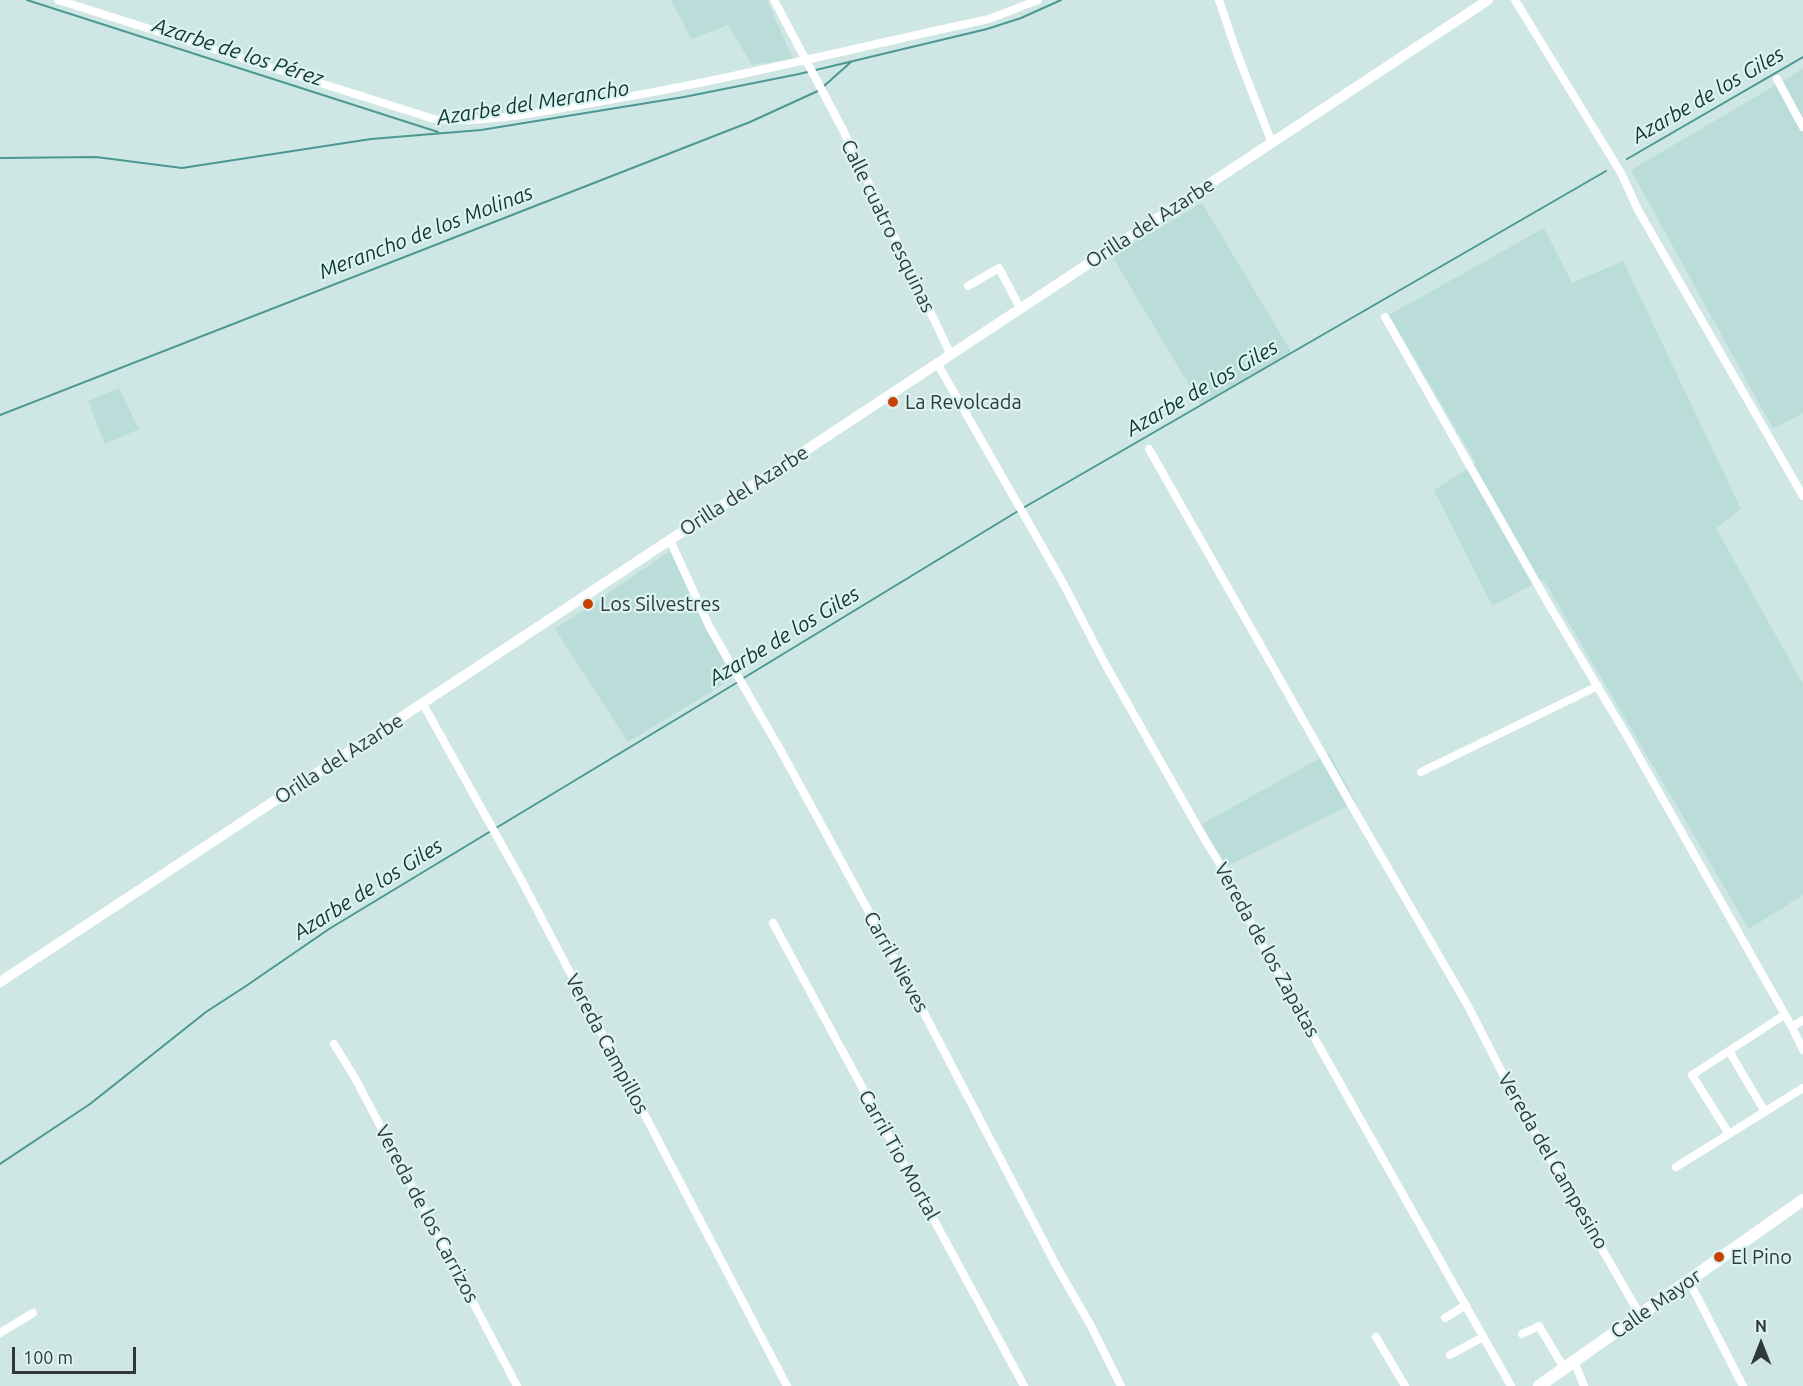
<!DOCTYPE html>
<meta charset="utf-8">
<style>
body{margin:0}
#map{position:relative;width:1803px;height:1386px;overflow:hidden;background:#cee7e4;font-family:Ubuntu,sans-serif}
canvas{display:block}
.north{position:absolute;left:1731px;top:1314px;width:60px;height:60px;-webkit-text-stroke:4px #dbf4f1;paint-order:stroke;rotate:0deg;font-size:16px;font-weight:700;line-height:24px;text-align:center;color:#303938}
.north::after{content:'';display:block;margin:auto;width:21px;height:27px;background:#303938;clip-path:polygon(50% 0,100% 100%,50% 72%,0 100%)}
.scale{position:absolute;left:12px;top:1347px;width:124px;height:27px;box-sizing:border-box;border:3px solid #303938;border-top:0;padding-left:8px;font-size:18px;line-height:21px;white-space:nowrap;color:#303938;-webkit-text-stroke:4px #dbf4f1;paint-order:stroke}
</style>
<div id="map">
<canvas width="1803" height="1386"></canvas>
<div class="north">N</div>
<div class="scale">100 m</div>
</div>
<script>
const context = document.querySelector('canvas').getContext('2d');
context.lineJoin = 'round';
function fill(path, color) { context.fillStyle = color; context.fill(path, 'evenodd'); }
function trace(path, color, width, dash) { context.strokeStyle = color; context.lineWidth = width; context.lineCap = dash ? 'butt' : 'round'; context.setLineDash(dash || []); context.stroke(path); }
function write(font, color, halo, rows, align = 'center') {
  context.font = font + ' Ubuntu,sans-serif'; context.lineWidth = 4.5; context.setLineDash([]); context.textBaseline = 'middle'; context.strokeStyle = halo; context.fillStyle = color; for (const [text, x, y, turn = 0] of rows) {
    context.save(); context.translate(x, y); context.rotate((+turn || 0) * Math.PI / 180); context.textAlign = isNaN(turn) ? turn : align; if (halo) context.strokeText(text, 0, 0); context.fillText(text, 0, 0); context.restore();
  }
}
fill(new Path2D(`
 M 671,0 L 767,0 L 793,59 L 752,65 L 728,25 L 691,39 Z
 M 1803,69 L 1803,413 L 1773,429 L 1631,170 Z
 M 1202,203 L 1292,353 L 1201,405 L 1112,256 Z
 M 1544,228 L 1572,283 L 1623,261 L 1741,509 L 1716,528 L 1803,684 L 1803,895 L 1749,929 L 1543,579 L 1492,606 L 1434,490 L 1476,463 L 1389,315 Z
 M 119,388 L 139,429 L 105,444 L 88,401 Z
 M 670,551 L 732,679 L 628,742 L 555,629 Z
 M 1329,753 L 1356,802 L 1225,867 L 1202,824 Z`), '#bbddda');
trace(new Path2D(`
 M 27,0 L 438,132
 M 824,86 L 851,62
 M 0,158 L 96,157 L 182,168 L 371,139 L 481,130 L 684,97 L 799,74 L 987,29 L 1021,18 L 1061,0
 M 1627,159 L 1803,57
 M 0,415 L 750,122 L 820,90
 M 742,679 L 1023,508 L 1606,171
 M 496,828 L 738,682
 M 0,1164 L 90,1104 L 206,1012 L 246,986 L 329,929 L 491,831`), '#4b9892', 2);
trace(new Path2D(`
 M 58,0 L 434,119 C 488,124 543,111 597,102 C 729,80 858,47 989,19 L 1038,0
 M 774,0 L 843,130 L 951,355
 M 1219,0 L 1238,56 L 1272,143
 M 1515,0 L 1621,173 L 1638,210 L 1803,496
 M 1777,79 L 1803,127
 M 968,286 L 999,268 L 1020,308
 M 1385,317 L 1552,610 L 1627,736 L 1792,1027
 M 937,363 L 1063,583 L 1104,662 L 1205,840 L 1225,872 L 1267,954 L 1511,1386
 M 1149,449 L 1353,808 L 1468,1006 L 1515,1098 L 1640,1315
 M 670,540 L 710,628 L 781,751 L 923,1011 L 1057,1267 L 1091,1326 L 1121,1386
 M 423,704 L 523,883 L 787,1386
 M 1421,772 L 1598,686
 M 773,923 L 1024,1386
 M 1803,1020 L 1792,1027 L 1803,1050
 M 334,1044 L 355,1078 L 517,1386
 M 1729,1051 L 1765,1112
 M 1729,1134 L 1692,1075 L 1784,1015
 M 1676,1167 L 1803,1088
 M 1689,1281 L 1743,1386
 M 1445,1318 L 1466,1305
 M 0,1333 L 33,1313
 M 1522,1334 L 1539,1326 L 1564,1368
 M 1376,1337 L 1405,1386
 M 1450,1355 L 1483,1337
 M 1574,1361 L 1584,1386`), '#fff', 8);
trace(new Path2D(`
 M 0,982 L 1488,0`), '#fff', 10);
trace(new Path2D(`
 M 1539,1386 L 1803,1200`), '#fff', 12);
for (const [x, y, r, color] of [
 [893,402,6,"#c74102"],
 [588,604,6,"#c74102"],
 [1719,1257,6,"#c74102"]
]) { const dot = new Path2D(); dot.arc(x, y, r, 0, 2 * Math.PI); context.fillStyle = color; context.fill(dot); trace(dot, '#dbf4f1', 2); }
write('20px', '#303938', '#dbf4f1', [
 ["Orilla del Azarbe",1150,223,-33],
 ["Calle cuatro esquinas",888,226,64],
 ["Orilla del Azarbe",744,491,-33],
 ["Orilla del Azarbe",339,759,-33],
 ["Vereda de los Zapatas",1267,950,61],
 ["Carril Nieves",896,962,61],
 ["Vereda Campillos",607,1044,62],
 ["Carril Tio Mortal",899,1155,61],
 ["Vereda del Campesino",1553,1161,60],
 ["Vereda de los Carrizos",427,1214,62],
 ["Calle Mayor",1656,1304,-35]
]);
write('20px', '#303938', '#dbf4f1', [
 ["La Revolcada",905,402],
 ["Los Silvestres",600,604],
 ["El Pino",1731,1257]
], 'left');
write('italic 21px', '#103633', '#dbf4f1', [
 ["Azarbe de los Pérez",238,52,18],
 ["Azarbe de los Giles",1708,95,-30],
 ["Azarbe del Merancho",533,103,-9],
 ["Merancho de los Molinas",426,232,-21],
 ["Azarbe de los Giles",1202,388,-30],
 ["Azarbe de los Giles",784,636,-31],
 ["Azarbe de los Giles",368,889,-32]
]);
</script>
